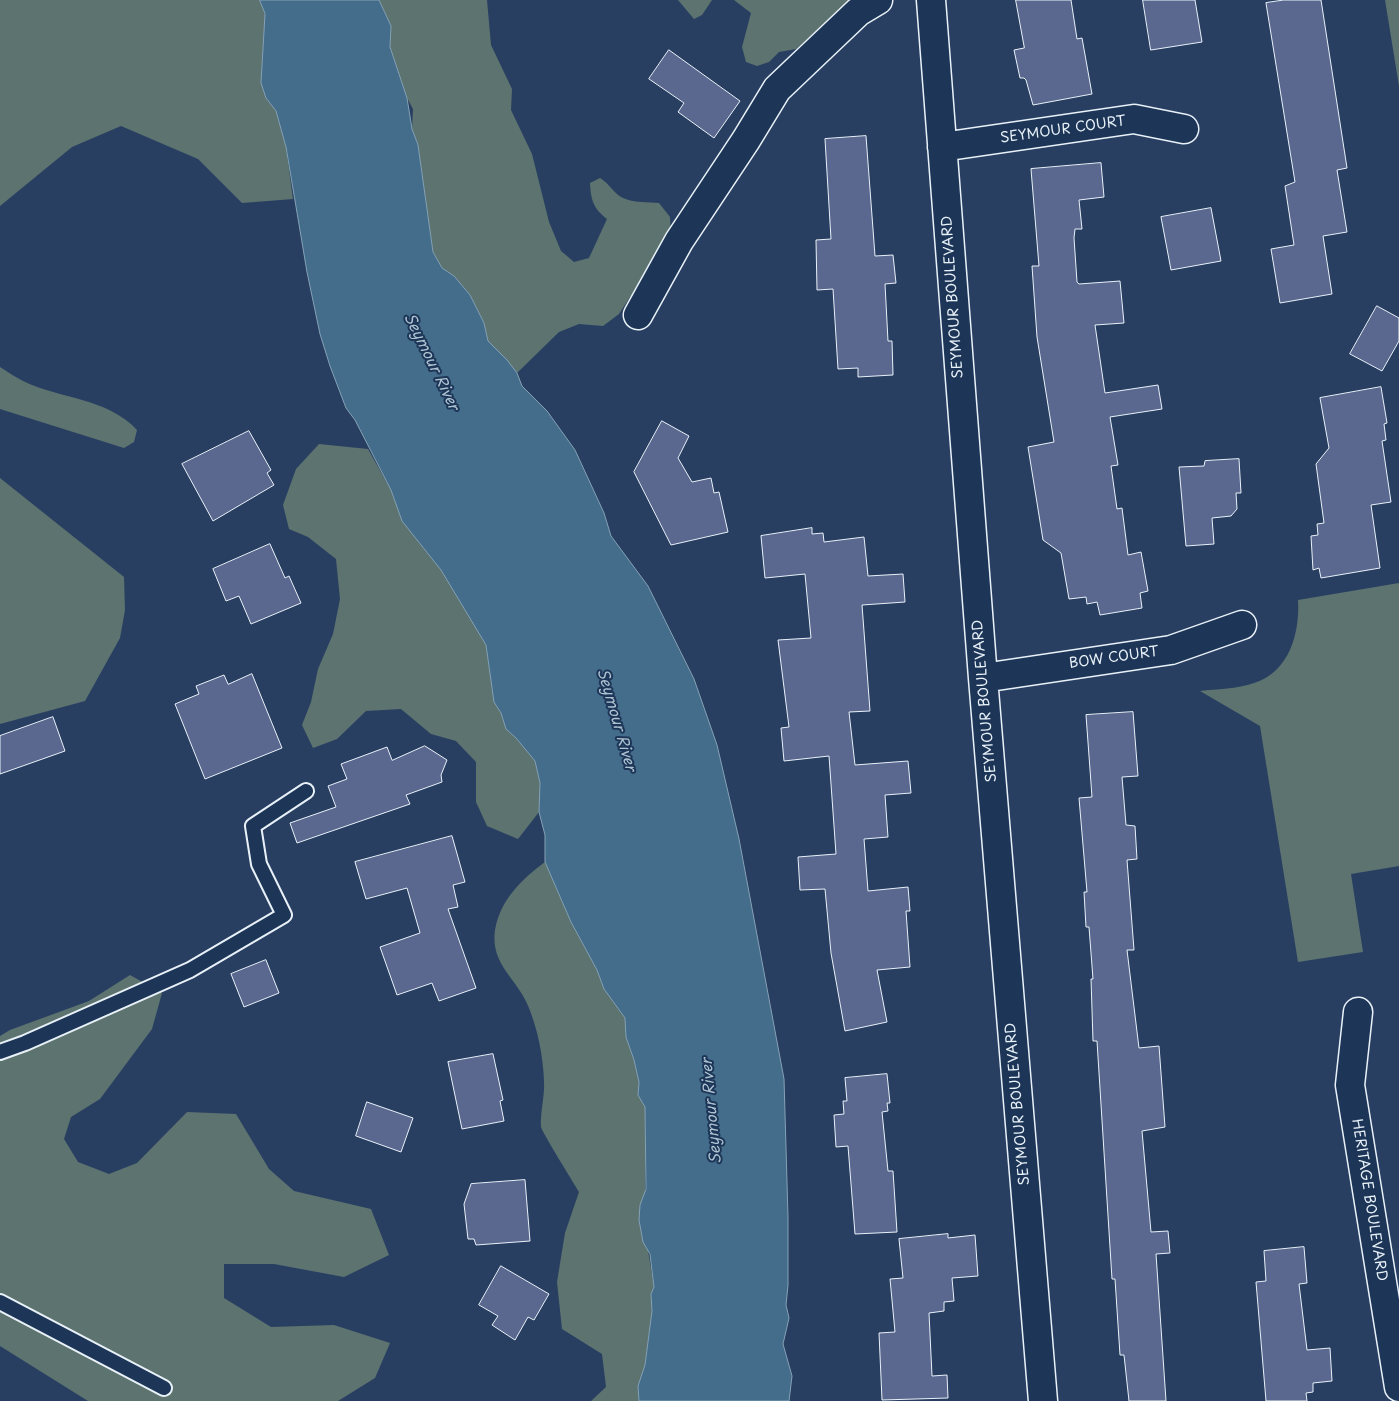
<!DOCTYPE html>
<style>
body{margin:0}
canvas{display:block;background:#293f62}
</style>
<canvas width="1399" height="1401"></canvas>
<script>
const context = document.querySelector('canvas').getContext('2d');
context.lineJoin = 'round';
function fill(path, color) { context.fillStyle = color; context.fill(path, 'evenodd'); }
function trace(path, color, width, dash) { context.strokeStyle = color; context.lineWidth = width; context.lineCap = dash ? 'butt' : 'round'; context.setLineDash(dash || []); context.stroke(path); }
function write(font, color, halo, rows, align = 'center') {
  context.font = font + ' "Playpen Sans",sans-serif'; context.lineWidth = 4; context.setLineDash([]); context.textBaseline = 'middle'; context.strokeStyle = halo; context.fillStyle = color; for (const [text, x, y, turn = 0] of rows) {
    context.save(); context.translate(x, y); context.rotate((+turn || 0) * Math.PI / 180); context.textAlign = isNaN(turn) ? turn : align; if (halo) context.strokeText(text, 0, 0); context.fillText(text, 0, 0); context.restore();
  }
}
fill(new Path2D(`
 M 0,0 L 260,0 L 265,14 L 261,83 L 266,98 L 276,111 L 286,147 L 293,199 L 242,203 L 198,159 L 121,126 L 72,147 L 0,206 Z
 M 379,0 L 487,0 L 491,45 L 512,89 L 511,110 L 532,154 L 549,222 L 561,251 L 574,262 L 589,258 L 607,219 C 593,208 591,200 590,183 L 600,178 C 610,184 614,194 623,198 C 633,203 649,202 659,203 L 670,217 L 671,237 L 656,253 L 646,282 L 630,297 L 619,314 L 603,326 L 579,324 L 559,332 L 517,373 L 488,341 L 484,323 L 470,295 L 454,276 L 442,268 L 433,252 L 418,145 L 412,129 L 413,109 L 407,98 L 390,47 L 391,26 Z
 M 678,0 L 712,0 L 702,15 L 694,19 Z
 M 734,0 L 852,0 L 796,49 L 779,52 L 769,62 L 757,66 L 746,62 L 742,47 L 751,13 Z
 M 1385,0 L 1399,0 L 1399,86 Z
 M 0,367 C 8,372 15,377 23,381 C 60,399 108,398 137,430 L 134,442 L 124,448 L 0,409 Z
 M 319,444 L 368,449 L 391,490 L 402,521 L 441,570 L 486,645 L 494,702 L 501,713 L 506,729 L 516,738 L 535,761 L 540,783 L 539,812 L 518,839 L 487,826 L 476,802 L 476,762 L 456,741 L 431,734 L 401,709 L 366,711 L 337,739 L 313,748 L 302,725 L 311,702 L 318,669 L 333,634 L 340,599 L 336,559 L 308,537 L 289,529 L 283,505 L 296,469 Z
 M 0,478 L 124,577 L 125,610 L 120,638 L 85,701 L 0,724 Z
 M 1399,583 L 1399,866 L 1351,874 L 1363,952 L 1298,962 L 1260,726 L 1200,691 C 1217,689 1237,689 1254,683 C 1289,672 1300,634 1298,600 Z
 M 545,862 L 571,922 L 597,970 L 604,989 L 625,1018 L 626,1037 L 634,1060 L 639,1082 L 638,1095 L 645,1107 L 645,1193 L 648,1250 L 654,1287 L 651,1294 L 652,1311 L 645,1365 L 638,1386 L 639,1401 L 591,1401 L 606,1387 L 602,1354 L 562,1329 L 557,1282 L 565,1233 L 579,1192 C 573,1182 542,1132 541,1127 C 540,1112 545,1096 544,1081 C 543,1056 538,1031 529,1008 C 518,979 490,965 495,930 C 500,900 522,879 545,862 Z
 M 130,975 L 162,993 L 152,1029 L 100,1099 L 71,1117 L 64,1139 L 78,1162 L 109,1174 L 137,1163 L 187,1112 L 236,1114 L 269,1169 L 294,1191 L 371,1209 L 389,1255 L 344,1277 L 274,1264 L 224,1264 L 224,1298 L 271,1327 L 334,1325 L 390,1343 L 375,1378 L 338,1401 L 88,1401 L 0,1346 L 0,1036 L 10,1030 L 89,1001 Z`), '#5c736f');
const water = new Path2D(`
 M 260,0 L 379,0 L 391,26 L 390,47 L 407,98 L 412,129 L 418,145 L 433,252 L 442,268 L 454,276 L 470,295 L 484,323 L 488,341 L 507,360 L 517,373 L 522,386 L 547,411 L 575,450 L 604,513 L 611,536 L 648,586 L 694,679 L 717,745 L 739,839 L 784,1079 L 788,1217 L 788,1285 L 786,1305 L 789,1318 L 783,1344 L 792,1376 L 789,1401 L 639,1401 L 638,1386 L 645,1365 L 652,1311 L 651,1294 L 654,1287 L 650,1254 L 643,1242 L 639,1220 L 640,1205 L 646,1189 L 645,1107 L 638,1095 L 639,1082 L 634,1060 L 626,1037 L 625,1018 L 604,989 L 597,970 L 571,922 L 545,862 L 545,835 L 539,812 L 540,783 L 535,761 L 516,738 L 506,729 L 501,713 L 494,702 L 486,645 L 441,570 L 402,521 L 391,490 L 355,420 L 346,408 L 330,366 L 320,334 L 307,272 L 286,147 L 276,111 L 266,98 L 261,83 L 265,14 Z`);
fill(water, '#436d8a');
trace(water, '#85a2b6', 1);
const building = new Path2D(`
 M 1016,0 L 1071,0 L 1077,39 L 1082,38 L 1092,94 L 1033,105 L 1026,80 L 1024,78 L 1020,78 L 1014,50 L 1024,48 Z
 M 1143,0 L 1195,0 L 1202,42 L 1151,50 Z
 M 1284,0 L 1321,0 L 1347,168 L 1337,170 L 1347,232 L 1323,236 L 1332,294 L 1280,303 L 1271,249 L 1294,245 L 1285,186 L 1295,182 L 1266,3 Z
 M 669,50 L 740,101 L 714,138 L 678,112 L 684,103 L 649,79 Z
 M 866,136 L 875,256 L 893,255 L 896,283 L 885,284 L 888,341 L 892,341 L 893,375 L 858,377 L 858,368 L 838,369 L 833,289 L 817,290 L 816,240 L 831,239 L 825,139 Z
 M 1101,163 L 1104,197 L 1079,200 L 1082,229 L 1075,229 L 1074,238 L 1077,282 L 1079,284 L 1120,281 L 1124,323 L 1095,325 L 1105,393 L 1158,385 L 1162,409 L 1110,417 L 1118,465 L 1111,466 L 1117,509 L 1122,508 L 1128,555 L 1141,552 L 1148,591 L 1140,593 L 1142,608 L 1100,615 L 1097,602 L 1087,604 L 1086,597 L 1069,599 L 1061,553 L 1043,540 L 1028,447 L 1054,442 L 1037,337 L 1032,266 L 1039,266 L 1031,169 Z
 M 1211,208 L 1221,261 L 1171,270 L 1161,217 Z
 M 1377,306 L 1399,318 L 1399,341 L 1382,371 L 1350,354 Z
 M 1381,387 L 1387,423 L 1384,424 L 1386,440 L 1382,441 L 1391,502 L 1371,505 L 1380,568 L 1321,578 L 1319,568 L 1313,570 L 1311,536 L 1318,535 L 1317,524 L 1324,523 L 1316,464 L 1329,448 L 1320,398 Z
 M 662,421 L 689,436 L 678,458 L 692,482 L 711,478 L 714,493 L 719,492 L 728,532 L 671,545 L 634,472 Z
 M 249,431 L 271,470 L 267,473 L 274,485 L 213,521 L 182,464 Z
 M 1239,459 L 1241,493 L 1236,493 L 1237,509 L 1231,516 L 1212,518 L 1214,544 L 1186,546 L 1179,467 L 1204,466 L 1205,461 Z
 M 812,528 L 812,534 L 823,533 L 824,542 L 864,537 L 868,576 L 903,574 L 905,602 L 862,605 L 870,711 L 849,712 L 855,765 L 908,761 L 911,793 L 885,795 L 888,837 L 864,839 L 868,891 L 908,887 L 910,911 L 906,911 L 910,967 L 877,970 L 887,1022 L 845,1031 L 831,953 L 825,889 L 800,890 L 798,857 L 836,854 L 829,756 L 784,761 L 781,728 L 789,727 L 778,640 L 811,638 L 805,574 L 765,578 L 761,536 Z
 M 270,544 L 285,578 L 289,576 L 301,603 L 251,624 L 239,596 L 226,601 L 213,569 Z
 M 252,674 L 282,748 L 205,779 L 175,704 L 199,694 L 196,686 L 224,675 L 228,684 Z
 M 1133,712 L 1138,776 L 1122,777 L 1126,825 L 1135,826 L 1137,859 L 1127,860 L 1134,950 L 1127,950 L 1139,1048 L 1159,1046 L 1165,1127 L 1142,1131 L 1151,1232 L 1168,1231 L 1170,1253 L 1156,1254 L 1166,1401 L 1129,1401 L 1124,1355 L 1120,1355 L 1115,1279 L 1112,1279 L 1097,1041 L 1093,1041 L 1091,979 L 1093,979 L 1089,927 L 1086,927 L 1084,892 L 1087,892 L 1079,798 L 1092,797 L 1086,715 Z
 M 53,717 L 65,751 L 0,774 L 0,736 Z
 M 425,746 L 447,760 L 441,775 L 442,782 L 406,795 L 410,804 L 297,843 L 290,823 L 336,807 L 328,786 L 347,779 L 341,764 L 387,747 L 392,760 Z
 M 452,836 L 465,882 L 453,885 L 458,907 L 448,909 L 476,988 L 439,1001 L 432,983 L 397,995 L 380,947 L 420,933 L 407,888 L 366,899 L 355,862 Z
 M 266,960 L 279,993 L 244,1007 L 231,974 Z
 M 493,1054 L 503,1100 L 500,1101 L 504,1121 L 462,1129 L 448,1062 Z
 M 887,1074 L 890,1103 L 887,1103 L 888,1111 L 882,1112 L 888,1171 L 893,1171 L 897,1232 L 855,1234 L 848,1146 L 836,1147 L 834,1115 L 844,1114 L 843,1101 L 847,1101 L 845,1078 Z
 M 367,1102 L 413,1118 L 401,1152 L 356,1136 Z
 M 525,1180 L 530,1241 L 476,1245 L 474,1239 L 468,1239 L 464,1204 L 471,1184 Z
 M 948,1234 L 948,1238 L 975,1235 L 978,1276 L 952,1278 L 954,1301 L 944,1302 L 944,1311 L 929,1313 L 932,1376 L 947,1375 L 948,1398 L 882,1400 L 879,1333 L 895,1332 L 890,1279 L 903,1278 L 899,1239 Z
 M 1304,1247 L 1307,1283 L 1299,1284 L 1307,1350 L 1330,1348 L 1332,1381 L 1313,1383 L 1313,1392 L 1306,1393 L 1307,1401 L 1266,1401 L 1256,1282 L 1266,1281 L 1264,1251 Z
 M 501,1266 L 549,1294 L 534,1320 L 528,1317 L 515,1340 L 492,1325 L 498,1316 L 479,1305 Z`);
fill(building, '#5a6890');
trace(building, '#e8f1f8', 1);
const lane = new Path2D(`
 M 0,1052 L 25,1043 L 190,970 L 284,915 L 259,864 L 253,826 L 306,791
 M 0,1302 L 164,1388`);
const street = new Path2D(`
 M 931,0 L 983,678 L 1043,1401
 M 942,147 L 1134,119 L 1184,129
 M 638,315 L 679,241 L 746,140 L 777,89 L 858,12 L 878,0
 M 983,678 L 1171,650 L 1242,625
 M 1358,1012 L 1350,1085 L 1399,1387`);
trace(lane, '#e8f1f8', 18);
trace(street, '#e8f1f8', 31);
trace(lane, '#1d3557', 14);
trace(street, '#1d3557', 28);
write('14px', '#e8f1f8', '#1d3557', [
 ["SEYMOUR COURT",1063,130,-8],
 ["SEYMOUR BOULEVARD",953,297,-94],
 ["BOW COURT",1114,658,-8],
 ["SEYMOUR BOULEVARD",985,701,-95],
 ["SEYMOUR BOULEVARD",1018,1104,-95],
 ["HERITAGE BOULEVARD",1369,1200,81]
]);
write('italic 15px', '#aec3d2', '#1d3557', [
 ["Seymour River",431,362,64],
 ["Seymour River",616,720,74],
 ["Seymour River",712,1111,-95]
]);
</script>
